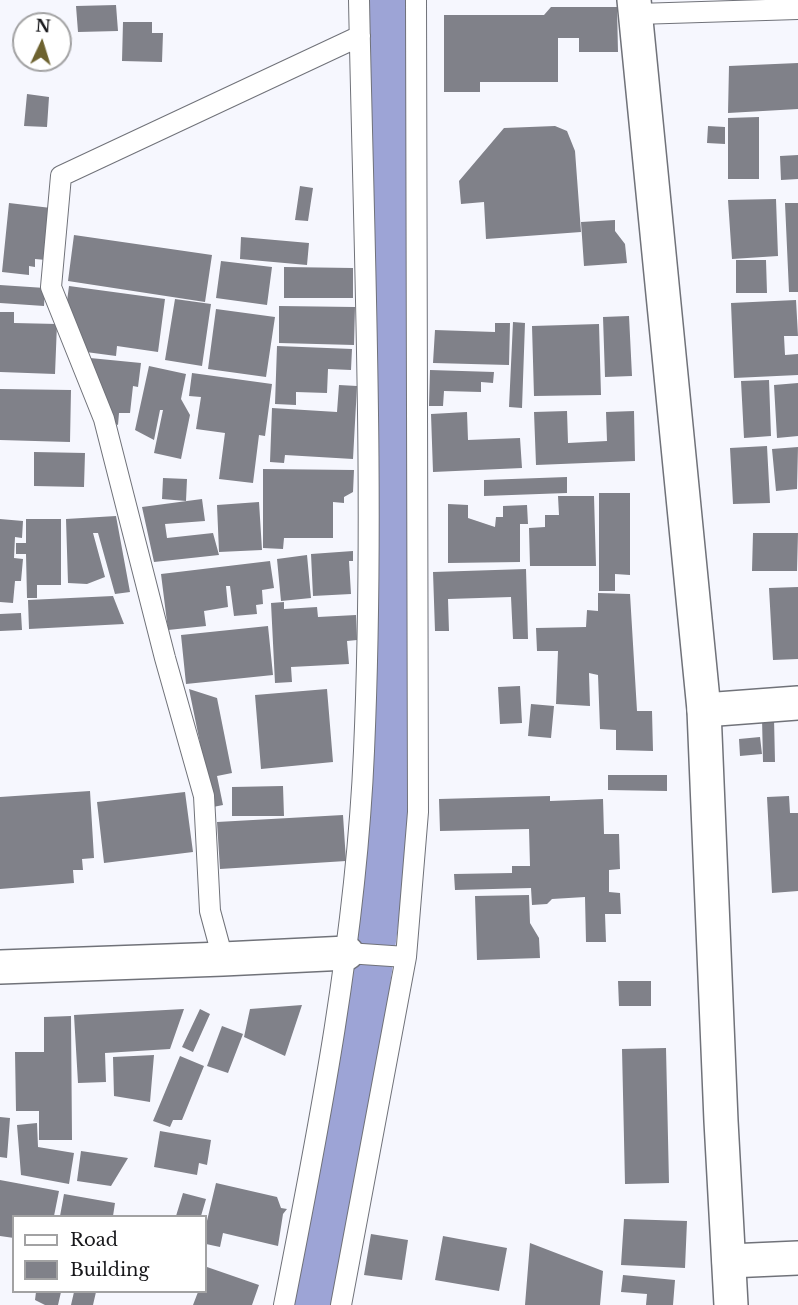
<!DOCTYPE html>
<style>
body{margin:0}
#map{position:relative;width:798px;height:1305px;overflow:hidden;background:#f6f7fe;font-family:"Libre Baskerville",serif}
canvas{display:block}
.legend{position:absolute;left:12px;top:1215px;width:195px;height:78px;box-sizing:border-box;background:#fff;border:2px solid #a2a2a3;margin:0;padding:8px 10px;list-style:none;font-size:18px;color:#17171a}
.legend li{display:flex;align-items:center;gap:12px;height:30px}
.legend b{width:30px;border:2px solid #a2a2a3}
.north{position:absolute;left:12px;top:12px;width:60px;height:60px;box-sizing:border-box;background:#fff;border:2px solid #a2a2a3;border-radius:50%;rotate:4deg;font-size:16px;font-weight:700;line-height:24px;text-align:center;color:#17171a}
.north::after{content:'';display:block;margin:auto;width:21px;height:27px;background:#6d622f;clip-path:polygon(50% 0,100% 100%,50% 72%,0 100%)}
</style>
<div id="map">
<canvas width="798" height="1305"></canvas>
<ul class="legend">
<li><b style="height:8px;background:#fff"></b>Road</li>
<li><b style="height:16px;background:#808189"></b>Building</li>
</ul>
<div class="north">N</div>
</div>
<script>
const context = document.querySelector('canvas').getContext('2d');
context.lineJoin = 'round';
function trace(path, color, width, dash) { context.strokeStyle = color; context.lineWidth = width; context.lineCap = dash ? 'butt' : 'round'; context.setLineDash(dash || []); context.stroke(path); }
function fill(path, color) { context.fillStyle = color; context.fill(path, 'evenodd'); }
trace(new Path2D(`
 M 315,1305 L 361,1044 L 392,814 L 389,0`), '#9da4d6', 42);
fill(new Path2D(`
 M 116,5 L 118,31 L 78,32 L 76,6 Z
 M 551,7 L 617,7 L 618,52 L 579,52 L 579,38 L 558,38 L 558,82 L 480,82 L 480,92 L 444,92 L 444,15 L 544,15 Z
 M 123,22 L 152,22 L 152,33 L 163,33 L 162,62 L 122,61 Z
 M 798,63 L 798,109 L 728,113 L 729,66 Z
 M 27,94 L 49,97 L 47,127 L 24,126 Z
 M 759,117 L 759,179 L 728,179 L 728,118 Z
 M 555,126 L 567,131 L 575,151 L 581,232 L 486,239 L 484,202 L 461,204 L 459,181 L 504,128 Z
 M 708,126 L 725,127 L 725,144 L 707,143 Z
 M 798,155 L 798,179 L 781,180 L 780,156 Z
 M 300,186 L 313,188 L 308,221 L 295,220 Z
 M 776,199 L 778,256 L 732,259 L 728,200 Z
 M 9,203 L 51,208 L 46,260 L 35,259 L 35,267 L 29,266 L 29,275 L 2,272 Z
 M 785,203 L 798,203 L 798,292 L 789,292 Z
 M 615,220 L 615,231 L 625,244 L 627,263 L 584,266 L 581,222 Z
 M 74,235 L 212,255 L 205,302 L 68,281 Z
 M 241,237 L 309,243 L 307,265 L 240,259 Z
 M 736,260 L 766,260 L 767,293 L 736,293 Z
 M 221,261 L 272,267 L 267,305 L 216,298 Z
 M 284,267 L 353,268 L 353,298 L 284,298 Z
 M 0,285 L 45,288 L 44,306 L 0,303 Z
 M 69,286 L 165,299 L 158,352 L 117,346 L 116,356 L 86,352 L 66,309 Z
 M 175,299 L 211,304 L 202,366 L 165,360 Z
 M 796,300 L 798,336 L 784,336 L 785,355 L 798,354 L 798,375 L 734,378 L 731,303 Z
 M 279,306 L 355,307 L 354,345 L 279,343 Z
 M 216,309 L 275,317 L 266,377 L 208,369 Z
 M 0,312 L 14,312 L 14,323 L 57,324 L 55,374 L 0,372 Z
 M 629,316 L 632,376 L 605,377 L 603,317 Z
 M 513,322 L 525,323 L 522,408 L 509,407 Z
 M 495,323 L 510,323 L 509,365 L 433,363 L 435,330 L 495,332 Z
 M 599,324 L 601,395 L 534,396 L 532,326 Z
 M 277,346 L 352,349 L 351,370 L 328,369 L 327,393 L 296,392 L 296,405 L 275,404 Z
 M 90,358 L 141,363 L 138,387 L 133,386 L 130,413 L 119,413 L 118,425 L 113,423 Z
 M 149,366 L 186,374 L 181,399 L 190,415 L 181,459 L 154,453 L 163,410 L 160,410 L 154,440 L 135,430 Z
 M 430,370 L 494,372 L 493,383 L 481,382 L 481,392 L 444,391 L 443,406 L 429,406 Z
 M 192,373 L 272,384 L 265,436 L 259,435 L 253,483 L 219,479 L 225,433 L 196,429 L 201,397 L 189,396 Z
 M 769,380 L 771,436 L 744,438 L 741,381 Z
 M 798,383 L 798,436 L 777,438 L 774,385 Z
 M 339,385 L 357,386 L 353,459 L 285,455 L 284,463 L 270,462 L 272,408 L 337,412 Z
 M 0,389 L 71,390 L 70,442 L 0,440 Z
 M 567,411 L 568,443 L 607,441 L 606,412 L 634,411 L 635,461 L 536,465 L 534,412 Z
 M 467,412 L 468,440 L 520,438 L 522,468 L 433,472 L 431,414 Z
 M 767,446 L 770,503 L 733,504 L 730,448 Z
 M 798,447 L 797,489 L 776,491 L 772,449 Z
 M 34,452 L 85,453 L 84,487 L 34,486 Z
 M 263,469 L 354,470 L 353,492 L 344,497 L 344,503 L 333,502 L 333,538 L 284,538 L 283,549 L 263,548 Z
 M 567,477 L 567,493 L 484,496 L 484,480 Z
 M 163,478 L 187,479 L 186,501 L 162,499 Z
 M 599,493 L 630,493 L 630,575 L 615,574 L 615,591 L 599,591 Z
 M 558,496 L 594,496 L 596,566 L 530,566 L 529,528 L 545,527 L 545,515 L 559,515 Z
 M 202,499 L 205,521 L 165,524 L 167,538 L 213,533 L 219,555 L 154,562 L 142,507 Z
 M 259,502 L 262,550 L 219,552 L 217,505 Z
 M 448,504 L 468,505 L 468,518 L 495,527 L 496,517 L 503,517 L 503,506 L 527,505 L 528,524 L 520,524 L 520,562 L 448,563 Z
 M 116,516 L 130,592 L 115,594 L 98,533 L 93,533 L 105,577 L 87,584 L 68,583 L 66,519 Z
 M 0,519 L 23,521 L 22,538 L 15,537 L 14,558 L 23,559 L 21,581 L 15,581 L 13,603 L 0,602 Z
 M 26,519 L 61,519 L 61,585 L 37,585 L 37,598 L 27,598 L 26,554 L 16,554 L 16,543 L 26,543 Z
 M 753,533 L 798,533 L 797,571 L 752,571 Z
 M 353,551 L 353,561 L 349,561 L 351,594 L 313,596 L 311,554 Z
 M 307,555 L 311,598 L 281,601 L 277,559 Z
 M 270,561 L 274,588 L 262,590 L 263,604 L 256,605 L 257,614 L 234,616 L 230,586 L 226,586 L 228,607 L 204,611 L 206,626 L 168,630 L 161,574 Z
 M 526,569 L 528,639 L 513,639 L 511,597 L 448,599 L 449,631 L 435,631 L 433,572 Z
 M 798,587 L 798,659 L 773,660 L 769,588 Z
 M 598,593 L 630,594 L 637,711 L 652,711 L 653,751 L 616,750 L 616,730 L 600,729 L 598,675 L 589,673 L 590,706 L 556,704 L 558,651 L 537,651 L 536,628 L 586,627 L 587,610 L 598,611 Z
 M 113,596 L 124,624 L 29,629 L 28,600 Z
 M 284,602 L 284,609 L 317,607 L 318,617 L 356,615 L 357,640 L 347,641 L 349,664 L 291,667 L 292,682 L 275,683 L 271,603 Z
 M 21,613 L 22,630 L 0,631 L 0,614 Z
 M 268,626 L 273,675 L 186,684 L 181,635 Z
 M 520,686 L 522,723 L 500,724 L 498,687 Z
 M 189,689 L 217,698 L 232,773 L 217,776 L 223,805 L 213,807 Z
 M 327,689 L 333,762 L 261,769 L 255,695 Z
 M 531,704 L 554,706 L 551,738 L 528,736 Z
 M 762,718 L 774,718 L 775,762 L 763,762 Z
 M 760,737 L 762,754 L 740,756 L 739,739 Z
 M 608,775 L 667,775 L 667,791 L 608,790 Z
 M 283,786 L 284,816 L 232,816 L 232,787 Z
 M 90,791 L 94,858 L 82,859 L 83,870 L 73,870 L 74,883 L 0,889 L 0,797 Z
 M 185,792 L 193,852 L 104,863 L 97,802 Z
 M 550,796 L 550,801 L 603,799 L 604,834 L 619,834 L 620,869 L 609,870 L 609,892 L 620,893 L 621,914 L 605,914 L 606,942 L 586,942 L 585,897 L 552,899 L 547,904 L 532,905 L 531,888 L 455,890 L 454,874 L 512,873 L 512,866 L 530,866 L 529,829 L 440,831 L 439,799 Z
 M 789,796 L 790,813 L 798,813 L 798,891 L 772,893 L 767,797 Z
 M 343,815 L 346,861 L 220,869 L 217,822 Z
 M 529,895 L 530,923 L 539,938 L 540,958 L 477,960 L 475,896 Z
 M 618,981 L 651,981 L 651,1006 L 619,1006 Z
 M 302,1005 L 285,1056 L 244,1037 L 250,1009 Z
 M 184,1009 L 170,1049 L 105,1053 L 106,1082 L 78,1083 L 74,1015 Z
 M 200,1009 L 210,1014 L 193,1052 L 182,1047 Z
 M 71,1016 L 72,1140 L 39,1140 L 39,1111 L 16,1111 L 15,1052 L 44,1052 L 44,1017 Z
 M 222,1026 L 243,1034 L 228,1073 L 207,1066 Z
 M 666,1048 L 669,1183 L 625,1184 L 622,1049 Z
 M 154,1055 L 150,1102 L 114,1096 L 113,1057 Z
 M 180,1056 L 204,1066 L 182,1120 L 173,1120 L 170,1127 L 153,1121 Z
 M 0,1117 L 10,1118 L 7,1158 L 0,1157 Z
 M 37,1123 L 38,1147 L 74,1153 L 69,1184 L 21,1175 L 17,1125 Z
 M 160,1131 L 211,1140 L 207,1165 L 199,1163 L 197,1175 L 154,1167 Z
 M 81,1151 L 128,1158 L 111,1186 L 77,1181 Z
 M 0,1180 L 59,1191 L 54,1216 L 14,1216 L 14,1238 L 0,1236 Z
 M 216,1183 L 277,1197 L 281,1208 L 287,1209 L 283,1214 L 278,1246 L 223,1233 L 220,1247 L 206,1244 L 206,1225 Z
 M 183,1193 L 206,1199 L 201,1216 L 176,1216 Z
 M 64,1194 L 115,1203 L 113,1216 L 60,1216 Z
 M 624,1219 L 687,1221 L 685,1268 L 621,1265 Z
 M 371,1234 L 408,1240 L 402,1280 L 364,1275 Z
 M 443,1236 L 507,1248 L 499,1291 L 435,1280 Z
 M 530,1243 L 603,1271 L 600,1305 L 525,1305 Z
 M 207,1267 L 259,1285 L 252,1305 L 193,1305 L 198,1292 L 206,1292 Z
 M 623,1275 L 675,1280 L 673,1305 L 646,1305 L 647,1294 L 621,1292 Z
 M 36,1292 L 61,1292 L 58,1305 L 45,1305 L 35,1300 Z
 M 74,1292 L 96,1292 L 93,1305 L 71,1305 Z`), '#808189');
const service = new Path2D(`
 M 637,14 L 798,9
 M 347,953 L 406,957
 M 223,959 L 210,911 L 204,796 L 165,658 L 104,419 L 51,287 L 61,176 L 360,36
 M 284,1305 C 320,1122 356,938 364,751 C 375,501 364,250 359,0
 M 341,1305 L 406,957 L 418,812 L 416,0`);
const minor = new Path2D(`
 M 704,710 L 798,703
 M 0,967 L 223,959 L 347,953
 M 729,1261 L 798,1258`);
const secondary = new Path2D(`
 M 634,0 L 704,710 L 721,1121 L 731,1305`);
trace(service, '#707279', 22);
trace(minor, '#707279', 36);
trace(secondary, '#707279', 36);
trace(service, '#fff', 20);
trace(minor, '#fff', 33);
trace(secondary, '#fff', 33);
</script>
